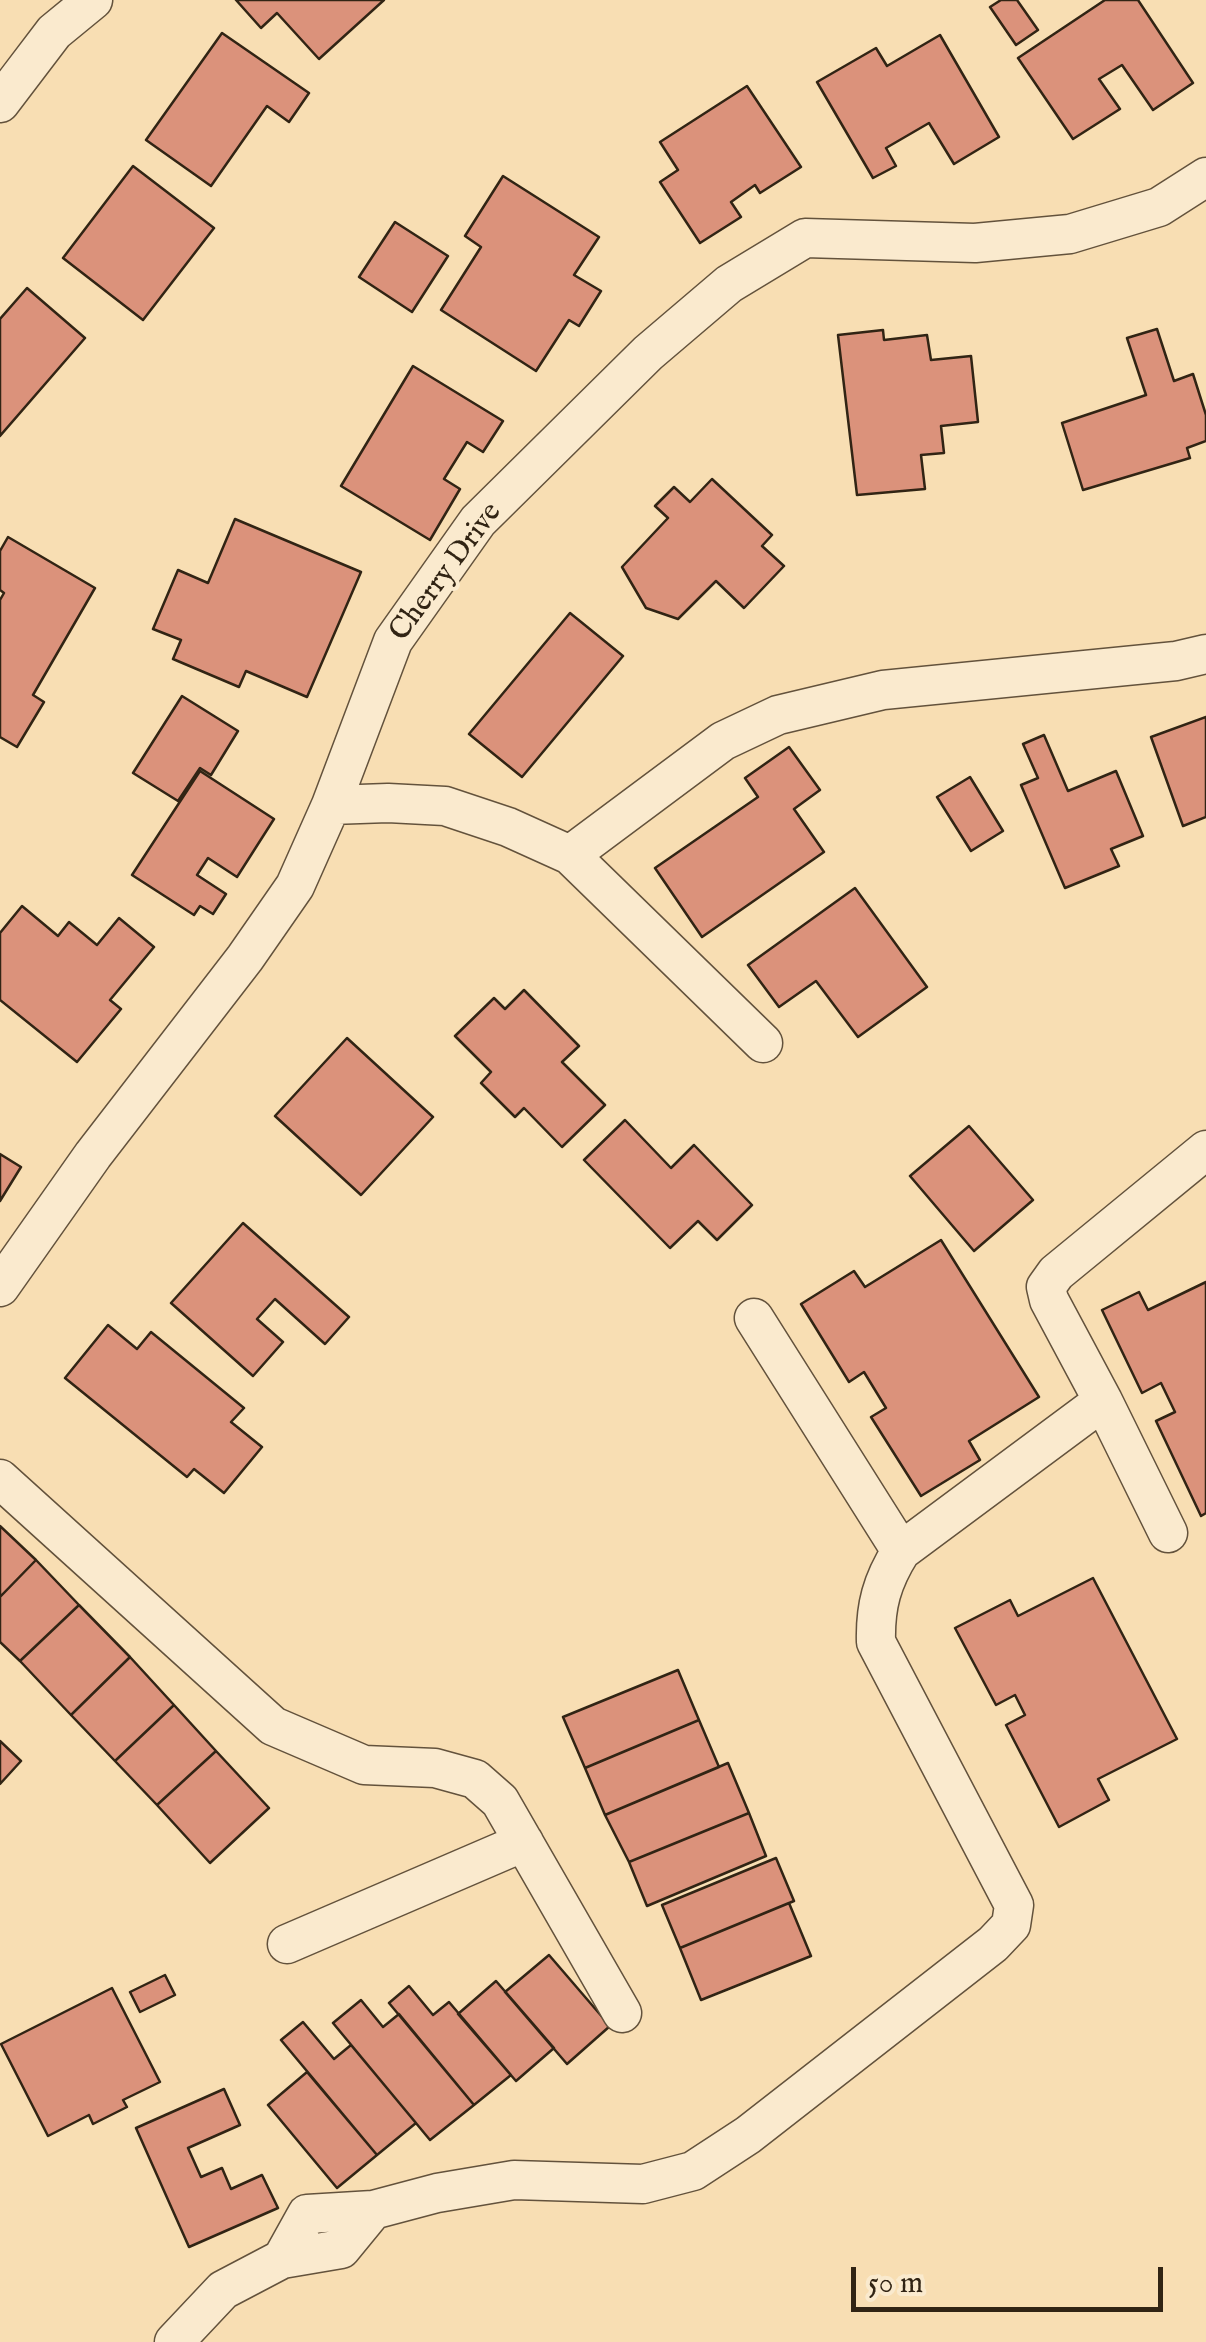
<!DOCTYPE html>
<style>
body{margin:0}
#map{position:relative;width:1206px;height:2342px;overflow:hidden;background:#f8deb3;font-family:"IM FELL English",serif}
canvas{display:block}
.scale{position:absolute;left:851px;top:2267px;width:312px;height:45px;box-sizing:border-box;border:5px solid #312414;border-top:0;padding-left:12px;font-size:30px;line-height:35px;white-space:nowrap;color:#312414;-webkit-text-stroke:8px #faeace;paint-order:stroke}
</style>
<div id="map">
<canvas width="1206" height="2342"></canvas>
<div class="scale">50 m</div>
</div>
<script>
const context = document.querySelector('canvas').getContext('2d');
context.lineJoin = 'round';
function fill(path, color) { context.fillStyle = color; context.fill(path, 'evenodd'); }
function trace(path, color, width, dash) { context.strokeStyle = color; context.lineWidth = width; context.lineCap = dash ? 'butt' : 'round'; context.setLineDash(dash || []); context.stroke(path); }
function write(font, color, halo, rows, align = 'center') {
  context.font = font + ' "IM FELL English",serif'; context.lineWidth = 8; context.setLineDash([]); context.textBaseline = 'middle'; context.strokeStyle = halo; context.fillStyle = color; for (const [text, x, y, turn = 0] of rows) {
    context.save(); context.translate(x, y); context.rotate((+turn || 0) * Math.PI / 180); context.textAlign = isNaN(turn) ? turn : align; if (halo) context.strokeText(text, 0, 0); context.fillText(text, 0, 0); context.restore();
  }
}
const building = new Path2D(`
 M 236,0 L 384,0 L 319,59 L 277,13 L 261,28 Z
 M 1001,0 L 1017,0 L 1038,30 L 1016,45 L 990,7 Z
 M 1105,0 L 1138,0 L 1193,83 L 1153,110 L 1122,65 L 1099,79 L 1120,109 L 1073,139 L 1018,58 Z
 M 222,33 L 309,93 L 289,122 L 267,106 L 211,186 L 146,140 Z
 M 940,35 L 999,137 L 954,164 L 929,123 L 886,148 L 896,166 L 873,178 L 817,82 L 876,48 L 887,66 Z
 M 747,86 L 801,167 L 760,193 L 755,185 L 731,202 L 741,217 L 700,243 L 660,182 L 678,170 L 660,142 Z
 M 133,166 L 214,228 L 143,320 L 63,258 Z
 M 503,176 L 599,237 L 574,275 L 601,291 L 579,326 L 569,320 L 536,371 L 441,310 L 481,247 L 465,236 Z
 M 395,222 L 448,256 L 412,312 L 359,277 Z
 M 27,288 L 85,338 L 0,436 L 0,319 Z
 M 1157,329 L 1174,381 L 1193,374 L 1206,415 L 1206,441 L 1187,448 L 1190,458 L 1083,490 L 1062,423 L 1146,395 L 1127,338 Z
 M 883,330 L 884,340 L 927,335 L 931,360 L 971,356 L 978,422 L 941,426 L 944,453 L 921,455 L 925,489 L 857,495 L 838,335 Z
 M 413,366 L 503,421 L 483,452 L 467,442 L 444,479 L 460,489 L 430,540 L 341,486 Z
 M 712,479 L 772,535 L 762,546 L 784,566 L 744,608 L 716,581 L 678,619 L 646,608 L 622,567 L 668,518 L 655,506 L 674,487 L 690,502 Z
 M 235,519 L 361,572 L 307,697 L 246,671 L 239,687 L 173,659 L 181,640 L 153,629 L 178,570 L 208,583 Z
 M 8,537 L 95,588 L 33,695 L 44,702 L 17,747 L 0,737 L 0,600 L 4,593 L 0,590 L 0,551 Z
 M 570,613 L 623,656 L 522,777 L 469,734 Z
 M 182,696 L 238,731 L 211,775 L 200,768 L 178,801 L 133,773 Z
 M 1206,717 L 1206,817 L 1183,826 L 1151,737 Z
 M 1044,735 L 1068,791 L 1116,771 L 1143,836 L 1111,849 L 1119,866 L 1065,888 L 1021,785 L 1038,778 L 1023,744 Z
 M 789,747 L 820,790 L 794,809 L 824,852 L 702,937 L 655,868 L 758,797 L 745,778 Z
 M 200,771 L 274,819 L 237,877 L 208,858 L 197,875 L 226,894 L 213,914 L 200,906 L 194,915 L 132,875 Z
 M 970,777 L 1003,831 L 971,851 L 937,797 Z
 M 855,888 L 927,987 L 858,1037 L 816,981 L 779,1007 L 748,965 Z
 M 22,906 L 58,936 L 69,922 L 97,945 L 119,918 L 154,947 L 110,1000 L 121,1009 L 77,1062 L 0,1000 L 0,933 Z
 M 524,990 L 579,1046 L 562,1062 L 605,1105 L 562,1147 L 524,1108 L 515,1117 L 481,1083 L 491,1072 L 455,1036 L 494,998 L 505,1009 Z
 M 347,1038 L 433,1117 L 361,1195 L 275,1116 Z
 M 625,1120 L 671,1168 L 694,1145 L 752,1205 L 717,1240 L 698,1221 L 670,1248 L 584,1160 Z
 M 969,1126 L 1033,1200 L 974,1251 L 910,1176 Z
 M 0,1154 L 21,1167 L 0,1201 Z
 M 243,1223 L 349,1317 L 325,1344 L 275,1299 L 257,1319 L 283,1342 L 253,1376 L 171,1303 Z
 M 941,1240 L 1039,1397 L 969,1441 L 980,1460 L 921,1496 L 871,1417 L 886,1408 L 864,1372 L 849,1382 L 801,1304 L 854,1271 L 865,1287 Z
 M 1206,1282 L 1206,1513 L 1201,1516 L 1156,1421 L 1175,1412 L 1161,1383 L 1142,1393 L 1102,1310 L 1139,1292 L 1148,1310 Z
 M 108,1325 L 137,1349 L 151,1332 L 244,1408 L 231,1422 L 262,1447 L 224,1493 L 194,1469 L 187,1477 L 65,1378 Z
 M 0,1526 L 36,1560 L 0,1597 Z
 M 36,1560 L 79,1605 L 20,1661 L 0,1642 L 0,1597 Z
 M 1093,1578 L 1177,1739 L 1098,1779 L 1109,1800 L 1059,1827 L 1006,1725 L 1025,1715 L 1015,1695 L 996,1705 L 955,1628 L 1010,1600 L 1018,1616 Z
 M 79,1605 L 130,1657 L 71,1715 L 20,1661 Z
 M 130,1657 L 174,1705 L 115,1761 L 71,1715 Z
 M 678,1670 L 699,1720 L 585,1768 L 563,1717 Z
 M 174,1705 L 216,1751 L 157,1805 L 115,1761 Z
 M 699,1720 L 719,1767 L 605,1815 L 585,1768 Z
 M 0,1741 L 21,1761 L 0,1784 Z
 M 216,1751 L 269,1808 L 210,1863 L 157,1805 Z
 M 728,1763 L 749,1813 L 629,1862 L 605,1815 Z
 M 749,1813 L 766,1856 L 647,1906 L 629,1862 Z
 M 776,1858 L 794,1901 L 680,1948 L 662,1905 Z
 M 789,1903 L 811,1956 L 701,2000 L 680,1948 Z
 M 549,1955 L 610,2026 L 567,2064 L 505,1992 Z
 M 165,1975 L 175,1995 L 140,2012 L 130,1992 Z
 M 496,1981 L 554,2048 L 516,2081 L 458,2014 Z
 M 409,1986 L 433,2015 L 449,2002 L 511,2075 L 474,2105 L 389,2003 Z
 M 112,1988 L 160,2082 L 123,2100 L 127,2107 L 93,2124 L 89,2115 L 48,2136 L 1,2044 Z
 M 361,2000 L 383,2027 L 399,2014 L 474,2105 L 430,2140 L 333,2023 Z
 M 303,2022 L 334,2059 L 351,2045 L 416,2123 L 377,2155 L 281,2040 Z
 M 307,2072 L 377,2155 L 337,2188 L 268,2105 Z
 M 224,2089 L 240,2125 L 188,2148 L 201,2177 L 222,2168 L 231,2189 L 262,2175 L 278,2208 L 189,2247 L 136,2128 Z`);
fill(building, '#db927b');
trace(building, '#312414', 2.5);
const street = new Path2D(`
 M 0,103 L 54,32 L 93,0
 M 331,805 L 388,803 L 445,806 L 508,827 L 570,855 L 763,1043
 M 570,855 L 723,741 L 778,715 L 883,690 L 1176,661 L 1206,654
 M 0,1287 L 93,1155 L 245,958 L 295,886 L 331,805 L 393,641 L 478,521 L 648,353 L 729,284 L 805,238 L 975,243 L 1070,234 L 1159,207 L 1206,177
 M 754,1318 L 901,1551
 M 0,1479 L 273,1726 L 364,1765 L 435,1768 L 475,1779 L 500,1801 L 622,2013
 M 1168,1533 L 1103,1401 L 1049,1300 L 1046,1287 L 1056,1273 L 1206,1150
 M 287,1944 L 524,1842
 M 282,2259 L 307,2214 L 373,2210 L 437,2193 L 514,2180 L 643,2184 L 693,2171 L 748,2135 L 993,1944 L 1011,1925 L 1014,1905 L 876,1642 C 875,1606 882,1581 901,1551 L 1103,1401
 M 174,2342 L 223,2290 L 282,2259 L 341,2249 L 373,2210`);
trace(street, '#63523c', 41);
trace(street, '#faeace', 38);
write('30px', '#312414', '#faeace', [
 ["Cherry Drive",447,573,-53]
]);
</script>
